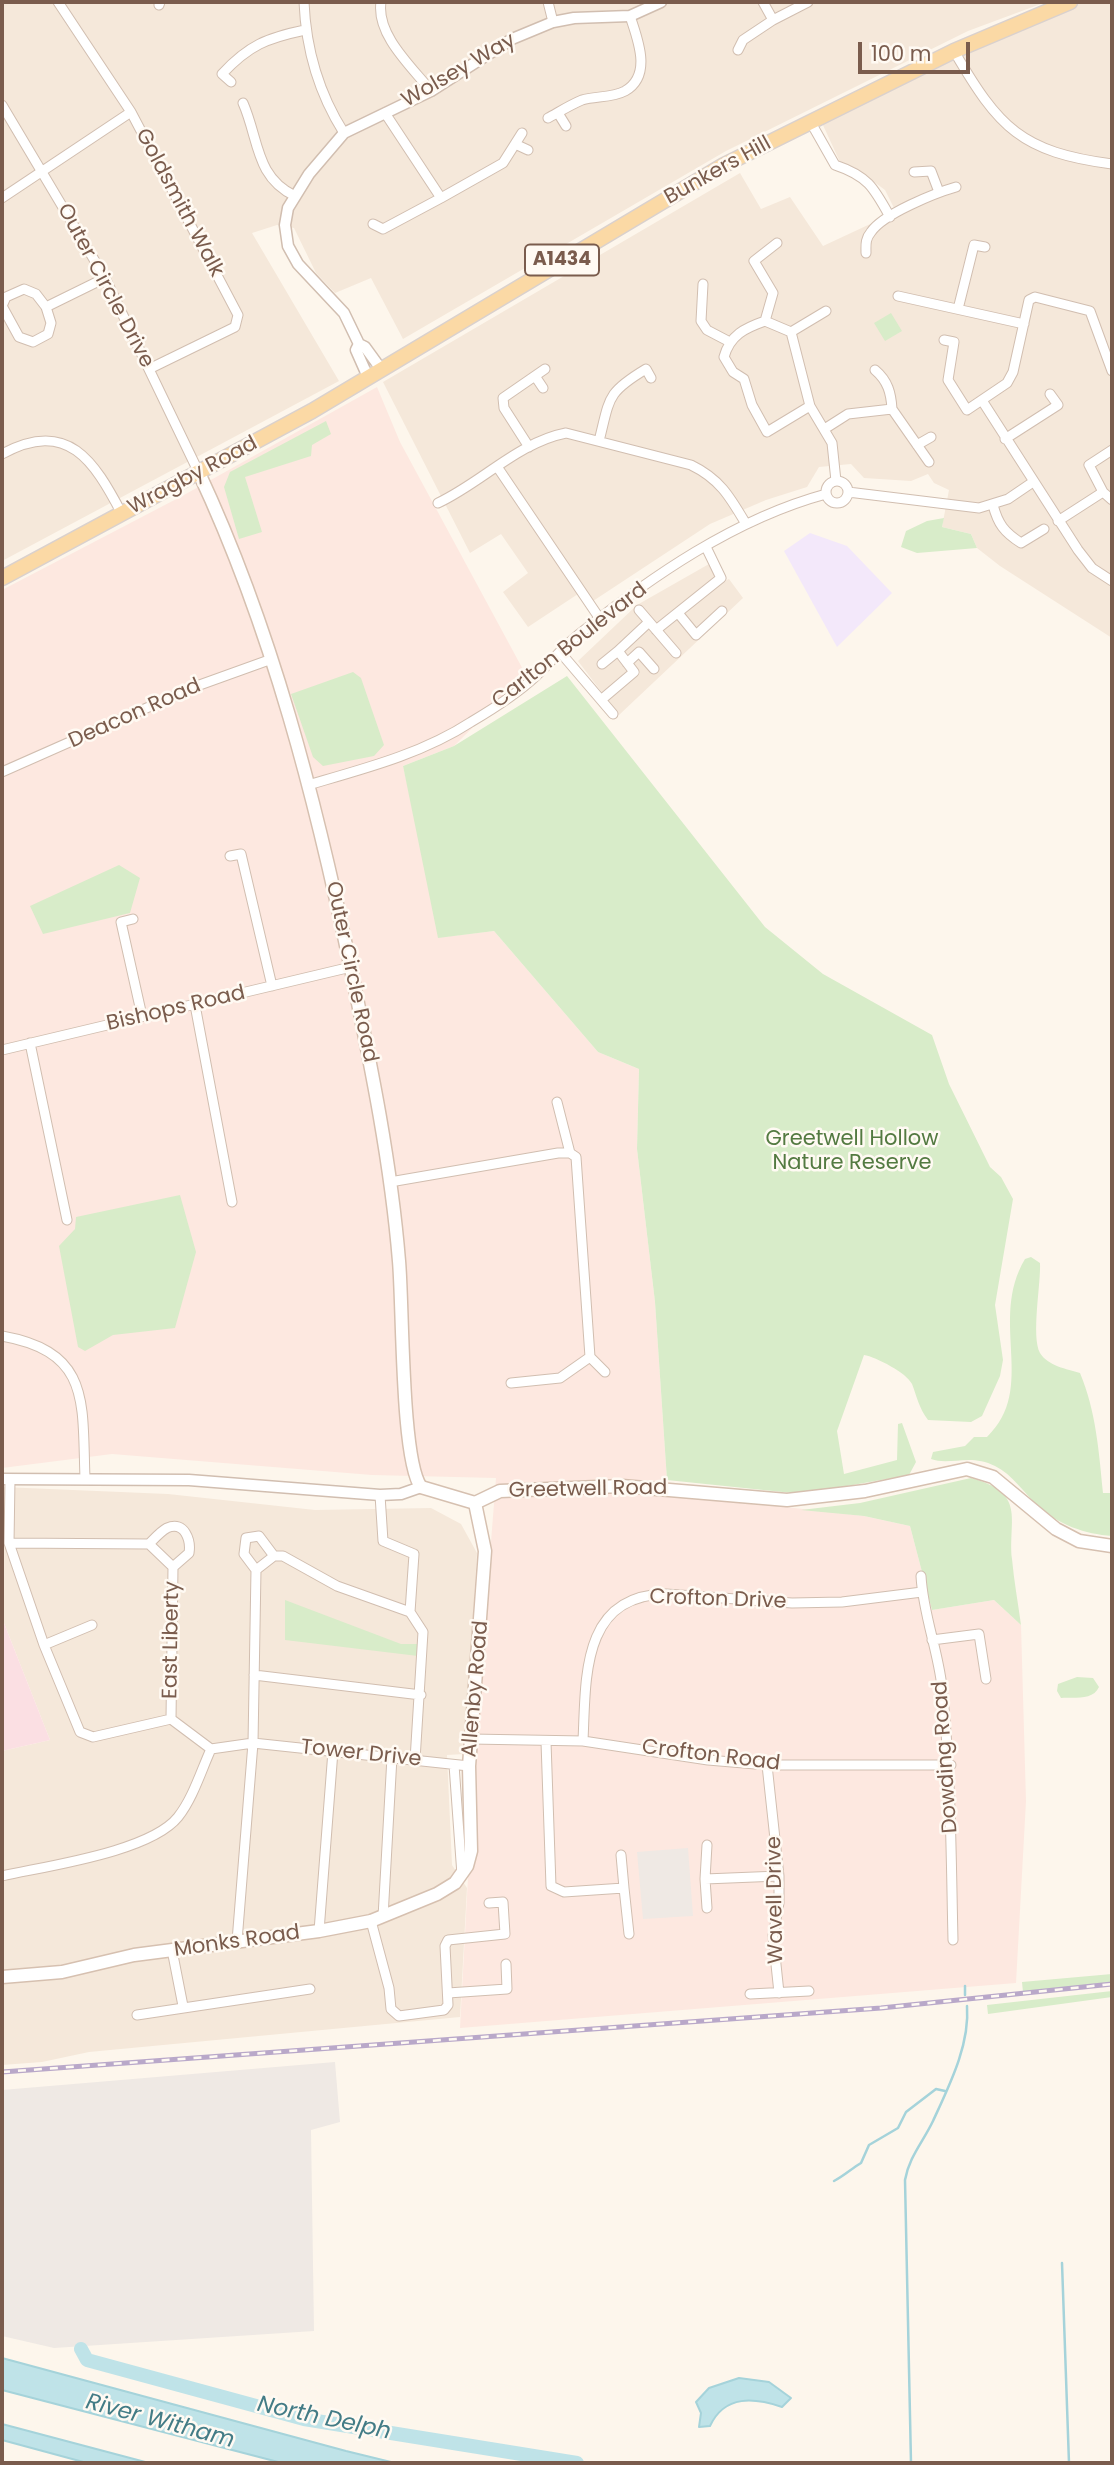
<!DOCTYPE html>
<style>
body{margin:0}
#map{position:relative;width:1114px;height:2465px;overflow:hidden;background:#fdf6ec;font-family:Poppins,sans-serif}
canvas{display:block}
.frame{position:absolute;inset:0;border:4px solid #7a5c4d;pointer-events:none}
.scale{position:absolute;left:858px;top:42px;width:112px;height:32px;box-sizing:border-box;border:4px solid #7a5c4d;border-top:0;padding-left:9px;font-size:21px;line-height:24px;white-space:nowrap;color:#7a5c4d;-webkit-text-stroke:5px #fffaf3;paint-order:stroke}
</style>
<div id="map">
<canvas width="1114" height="2465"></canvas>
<div class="frame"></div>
<div class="scale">100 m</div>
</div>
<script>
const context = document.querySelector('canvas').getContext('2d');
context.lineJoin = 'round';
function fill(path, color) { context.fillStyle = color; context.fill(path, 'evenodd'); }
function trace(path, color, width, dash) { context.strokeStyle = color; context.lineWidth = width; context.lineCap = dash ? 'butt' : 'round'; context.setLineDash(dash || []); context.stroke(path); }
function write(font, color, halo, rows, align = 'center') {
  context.font = font + ' Poppins,sans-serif'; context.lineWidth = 5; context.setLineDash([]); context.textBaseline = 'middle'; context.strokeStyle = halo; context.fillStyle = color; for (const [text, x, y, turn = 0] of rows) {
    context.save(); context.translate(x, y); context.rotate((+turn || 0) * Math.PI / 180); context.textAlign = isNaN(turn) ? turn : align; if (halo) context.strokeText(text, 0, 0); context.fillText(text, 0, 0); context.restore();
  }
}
fill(new Path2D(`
 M 2,2 L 1046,2 L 968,31 L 726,151 L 403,339 L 371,278 L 335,293 L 316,273 L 294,228 L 277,225 L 252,233 L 339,381 L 2,561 Z
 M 1074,2 L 1112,2 L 1112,638 L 1000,566 L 977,548 L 971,534 L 942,527 L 949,490 L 934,483 L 928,474 L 911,481 L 864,478 L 851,464 L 819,467 L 807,487 L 766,500 L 710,524 L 590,603 L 581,592 L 528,627 L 503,592 L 528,573 L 501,534 L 470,553 L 383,382 L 740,173 L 761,209 L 790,197 L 823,246 L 896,212 L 885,190 L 857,169 L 840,162 L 822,123 L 948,58 Z
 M 709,564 L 720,583 L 729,579 L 743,598 L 619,715 L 578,661 L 637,605 Z
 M 2,1487 L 168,1494 L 315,1510 L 431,1508 L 461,1524 L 477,1553 L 464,1754 L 447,1755 L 452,1865 L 467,1888 L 460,2017 L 89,2052 L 42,2062 L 2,2065 L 2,1751 L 50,1740 L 2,1618 Z`), '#f5e8da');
fill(new Path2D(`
 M 377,387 L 400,442 L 526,675 L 454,746 L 403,766 L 442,937 L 494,931 L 598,1052 L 639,1069 L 637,1149 L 655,1302 L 667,1480 L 672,1494 L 864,1516 L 910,1526 L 932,1610 L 994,1600 L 1021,1625 L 1026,1801 L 1016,1983 L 460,2028 L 475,1746 L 496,1478 L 372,1475 L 112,1454 L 2,1468 L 2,590 L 184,495 Z`), '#fde8e0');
fill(new Path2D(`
 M 688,1848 L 693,1916 L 643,1919 L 637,1852 Z
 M 335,2062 L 340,2122 L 311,2130 L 314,2331 L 54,2348 L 2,2336 L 2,2090 Z`), '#efe9e4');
fill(new Path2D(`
 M 810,533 L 847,546 L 892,593 L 837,647 L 784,551 Z`), '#f3e8fa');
fill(new Path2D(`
 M 2,1618 L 50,1740 L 2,1751 Z`), '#fbdfe3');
fill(new Path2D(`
 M 891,313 L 902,331 L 885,341 L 874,323 Z
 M 326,421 L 331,434 L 312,445 L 311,456 L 245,477 L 262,532 L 239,539 L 224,487 L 230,472 Z
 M 944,518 L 942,527 L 971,534 L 977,548 L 917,553 L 901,547 L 906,531 L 927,521 Z
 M 353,672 L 361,678 L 384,745 L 374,756 L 323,766 L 313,757 L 291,694 Z
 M 567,676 L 765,927 L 823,974 L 932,1035 L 949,1084 L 990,1167 L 1001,1177 L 1013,1199 L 995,1305 L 1003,1360 L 1000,1376 L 982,1416 L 971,1422 L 928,1420 C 919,1408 917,1397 912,1384 C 907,1373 876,1357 864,1355 L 837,1431 L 844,1474 L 897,1460 L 898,1424 L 902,1423 L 916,1462 L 909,1475 L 802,1494 L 667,1480 L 655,1302 L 637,1149 L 639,1069 L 598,1052 L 494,931 L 438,938 L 403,766 L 454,746 Z
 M 119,865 L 140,878 L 130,913 L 43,934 L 30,906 Z
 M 180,1195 L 196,1252 L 175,1328 L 113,1335 L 85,1351 L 78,1347 L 59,1246 L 75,1229 L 76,1217 Z
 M 1031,1257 L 1040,1263 C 1041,1284 1031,1336 1040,1353 C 1048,1366 1067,1369 1080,1373 C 1096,1411 1099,1452 1103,1493 L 1112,1493 L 1112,1536 C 1085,1534 1059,1525 1038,1506 C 1023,1492 1013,1475 995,1466 C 970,1453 950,1466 931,1459 L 933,1452 L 965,1446 L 974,1437 L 987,1437 C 1038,1388 988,1321 1025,1259 Z
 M 971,1478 C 1027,1493 1008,1519 1012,1559 C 1014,1581 1018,1603 1021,1625 L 994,1600 L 932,1610 L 910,1526 L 864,1516 L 801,1510 L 860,1503 Z
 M 285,1600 L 401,1644 L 418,1644 L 418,1656 L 285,1640 Z
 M 1077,1677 L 1093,1678 L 1099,1687 C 1093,1701 1073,1697 1061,1698 L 1057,1691 L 1058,1684 Z
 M 1112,1974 L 1112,1982 L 1023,1992 L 1022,1982 Z
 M 1112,1991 L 1112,1997 L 988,2014 L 987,2005 Z`), '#d8ecc9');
const water = new Path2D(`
 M 2,2358 L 346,2451 L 395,2463 L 282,2463 L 2,2390 Z
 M 739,2378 L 769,2382 L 791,2398 L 782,2407 C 755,2398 725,2394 710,2426 L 699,2427 L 701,2413 L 696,2402 L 709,2388 Z
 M 2,2424 L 149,2463 L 87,2463 L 2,2440 Z`);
fill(water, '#bfe3e8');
trace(water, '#a5d3da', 2);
trace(new Path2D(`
 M 965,1986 L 965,1995
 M 834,2181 C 844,2176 851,2169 861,2163 L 869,2145 L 898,2128 L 906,2112 L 936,2089 L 945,2091
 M 1062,2263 L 1069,2463
 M 911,2463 L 905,2180 C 909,2157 923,2142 933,2121 C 949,2086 970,2045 967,2006`), '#a5d3da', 2.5);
trace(new Path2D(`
 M 81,2349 L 87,2360 L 304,2419 L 577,2463`), '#bfe3e8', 14);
const minor = new Path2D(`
 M 58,2 L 131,112 L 238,315 L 235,327 L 149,369
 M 304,2 C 306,50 318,92 344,133
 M 381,2 C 376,35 412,67 431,91
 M 548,2 L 553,22
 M 763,2 L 773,20 L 808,2
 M 159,5 L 160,2
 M 738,50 L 743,40 L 773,20
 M 954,51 C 999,128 1021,152 1112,164
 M 231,82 L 222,74 C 249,45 267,38 305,30
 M 243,103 C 259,139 255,177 295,196
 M 2,105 L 105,278 L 199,473
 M 385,113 L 441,198 L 503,163 L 522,133
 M 558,113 L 566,126
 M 548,118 C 559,112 570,105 582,100 C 595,96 612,98 625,91 C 653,75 637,38 630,16
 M 810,121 L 835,165 C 868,176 874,188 890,217
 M 515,144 L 528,150
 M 914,172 L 931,171 L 939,192
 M 2,198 L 131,112
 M 373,224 L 383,229 L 441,198
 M 866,253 C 866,245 865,239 871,232 C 883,214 935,193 956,187
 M 703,284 L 701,321 L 707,330 L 728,341
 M 898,296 L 1024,324
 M 46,307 L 36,294 L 24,289 L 6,297 L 2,306 L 19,337 L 33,342 L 48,334 L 51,323 L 46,307 L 105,278
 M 958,309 L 974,245 L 985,247
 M 765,321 L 773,293 L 754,261 L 777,243
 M 791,332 L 826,311
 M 944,340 L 954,342 L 948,380 L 967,410 L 1007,383 L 1013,372 L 1029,300 L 1035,297 L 1090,311 L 1112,371
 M 875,370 C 888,381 891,393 892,409
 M 535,376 L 543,388
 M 983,402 L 1078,550 L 1092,568 L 1112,581
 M 810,406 L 791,332 L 765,321 C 745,328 730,335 724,357 L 733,372 L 744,379 L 752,405 L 767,432 L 810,406 L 832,443 L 836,481
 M 826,428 L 848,414 L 892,409 L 929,462
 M 1005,439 L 1058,405 L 1050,394
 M 599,441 C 610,398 606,393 646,369 L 651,378
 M 917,445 L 931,437
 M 529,447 L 504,408 L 503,398 L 545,369
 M 1112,450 L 1089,465 L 1103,492 L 1112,500
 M 2,454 C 68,418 94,461 122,514
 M 498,468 L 600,619
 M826 492a11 11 0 1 1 22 0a11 11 0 1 1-22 0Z
 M 848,492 L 979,508 L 1008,499 L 1033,482
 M 438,503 C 481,483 519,442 566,433 L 691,465 C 720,479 730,497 746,524
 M 993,505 C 998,524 1004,532 1021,543 L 1044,529
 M 1058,521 L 1103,492
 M 639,610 L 676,653
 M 678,613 L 696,635 L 722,611
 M 656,630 L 721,578 L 706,547
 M 560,652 L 613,714
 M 627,663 L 639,652 L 654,669
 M 602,664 L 618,651
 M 601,700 L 634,672 L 618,651 L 649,622
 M 2,772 L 194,687 L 269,660
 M 308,785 C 363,769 422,754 471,722 C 493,709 517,694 536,676 C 550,663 563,647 578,635 C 651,577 734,519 826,494
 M 230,856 L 241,854 L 272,986
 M 133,919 L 121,922 L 142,1016
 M 195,1005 L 232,1202
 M 30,1043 L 67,1220
 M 2,1050 L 351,967
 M 557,1102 L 570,1153
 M 390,1182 L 558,1153 L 570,1153 L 576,1157 L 590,1357 L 560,1378 L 511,1383
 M 2,1336 C 91,1352 82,1402 85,1478
 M 590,1357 L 605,1372
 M 10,1479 L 9,1543 L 44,1645 L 80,1732 L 93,1737 L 171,1719 L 211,1749 L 253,1743 L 469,1766
 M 380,1495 L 383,1541 L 414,1554 L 410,1612
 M 9,1543 L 149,1544 L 173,1567 L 171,1719
 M 149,1544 C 154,1539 161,1531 167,1528 C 185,1520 191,1541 189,1553 L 173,1567
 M 256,1570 L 244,1554 L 246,1538 L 259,1536 L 274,1556
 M 921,1576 C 923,1614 938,1650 942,1687 C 951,1772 951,1855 953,1940
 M 932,1640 L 979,1634 L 986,1679
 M 44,1645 L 92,1625
 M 254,1675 L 421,1695
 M 471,1739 L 583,1741 L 708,1760 L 767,1765 L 951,1765
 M 583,1741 C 586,1678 581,1595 666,1594 L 792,1603 L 842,1602 L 922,1592
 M 546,1742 L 551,1886 L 564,1892 L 624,1888 L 629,1934
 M 454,1765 L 462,1875
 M 767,1765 L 779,1876 L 779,1903 L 773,1936 L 779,1993
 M 621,1855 L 624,1888
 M 2,1876 C 46,1866 150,1852 178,1817 C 193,1798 201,1771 211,1749
 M 705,1879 L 707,1845
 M 707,1908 L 705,1879 L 779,1876
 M 383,1917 L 392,1757
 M 371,1921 L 389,1988 L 391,2009 L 399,2016 L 444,2010 L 448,2005 L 445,1946 L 448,1940 L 505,1934 L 503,1902 L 489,1903
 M 319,1931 L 333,1751
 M 237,1941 L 253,1743 L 256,1570 L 274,1556 L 283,1556 L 337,1586 L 410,1612 L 423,1632 L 415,1760
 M 172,1950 L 183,2006
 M 448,1993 L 507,1989 L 506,1964
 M 750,1994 L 809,1991
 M 137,2015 L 310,1989`);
const tertiary = new Path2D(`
 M 359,344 L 356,350 L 368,377
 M 381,369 L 365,347 L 359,344 L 344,313 L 298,264 L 288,246 L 285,225 L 288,208 L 309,174 L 344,133 L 431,91 L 512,39 L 553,22 L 574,18 L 630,16 L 661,2
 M 2,1479 L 189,1480 L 380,1495 L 401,1494 L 421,1487`);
const secondary = new Path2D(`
 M 199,473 C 272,629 316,801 351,969 C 371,1066 391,1163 399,1261 C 403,1305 401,1460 421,1487 L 475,1503 L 500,1491 L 622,1486 L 787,1500 L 865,1491 L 967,1469 L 993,1477 L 1056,1529 L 1079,1541 L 1112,1546
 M 2,1977 L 62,1972 L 134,1955 L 319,1931 L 371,1921 L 437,1894 L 455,1883 L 467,1866 L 471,1851 L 469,1766 L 485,1551 L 475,1503`);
const primary = new Path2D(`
 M 2,578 L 312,411 L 724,165 L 954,51 L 1070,2`);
trace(minor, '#d1beb0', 11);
trace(tertiary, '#d1beb0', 13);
trace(secondary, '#d6c0b0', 15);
trace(primary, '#dad1cd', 17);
trace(minor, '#fff', 9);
trace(tertiary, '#fff', 10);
trace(secondary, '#fff', 12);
trace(primary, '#fbd9a5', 14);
const rail = new Path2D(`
 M 2,2072 L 881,2008 L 1112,1984`);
trace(rail, '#b9a8c9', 5);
trace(rail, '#fffaf3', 2.5, [8]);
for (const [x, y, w] of [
 [562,260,74]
]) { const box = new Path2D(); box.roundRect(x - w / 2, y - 15.5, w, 31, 5); context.fillStyle = '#fffaf3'; context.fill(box); trace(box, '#7a5c4d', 2); }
write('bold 19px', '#7a5c4d', null, [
 ["A1434",562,260]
]);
write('21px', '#7a5c4d', '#fffaf3', [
 ["Wolsey Way",459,71,-30],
 ["Bunkers Hill",718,171,-29],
 ["Goldsmith Walk",179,203,62],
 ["Outer Circle Drive",105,286,62],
 ["Wragby Road",193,476,-28],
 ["Carlton Boulevard",570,646,-38],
 ["Deacon Road",135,714,-24],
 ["Outer Circle Road",351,972,78],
 ["Bishops Road",176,1009,-13],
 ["Greetwell Road",588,1490,-1],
 ["Crofton Drive",718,1600,2],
 ["East Liberty",172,1640,-89],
 ["Allenby Road",476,1689,-85],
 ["Tower Drive",361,1754,6],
 ["Crofton Road",711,1756,7],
 ["Dowding Road",946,1757,-94],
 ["Wavell Drive",776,1900,-91],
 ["Monks Road",237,1942,-8]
]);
write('21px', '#537a41', '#fffaf3', [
 ["Greetwell Hollow",852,1140],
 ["Nature Reserve",852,1164]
]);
write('italic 23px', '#437c86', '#fffaf3', [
 ["North Delph",324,2419,12],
 ["River Witham",160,2422,15]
]);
</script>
